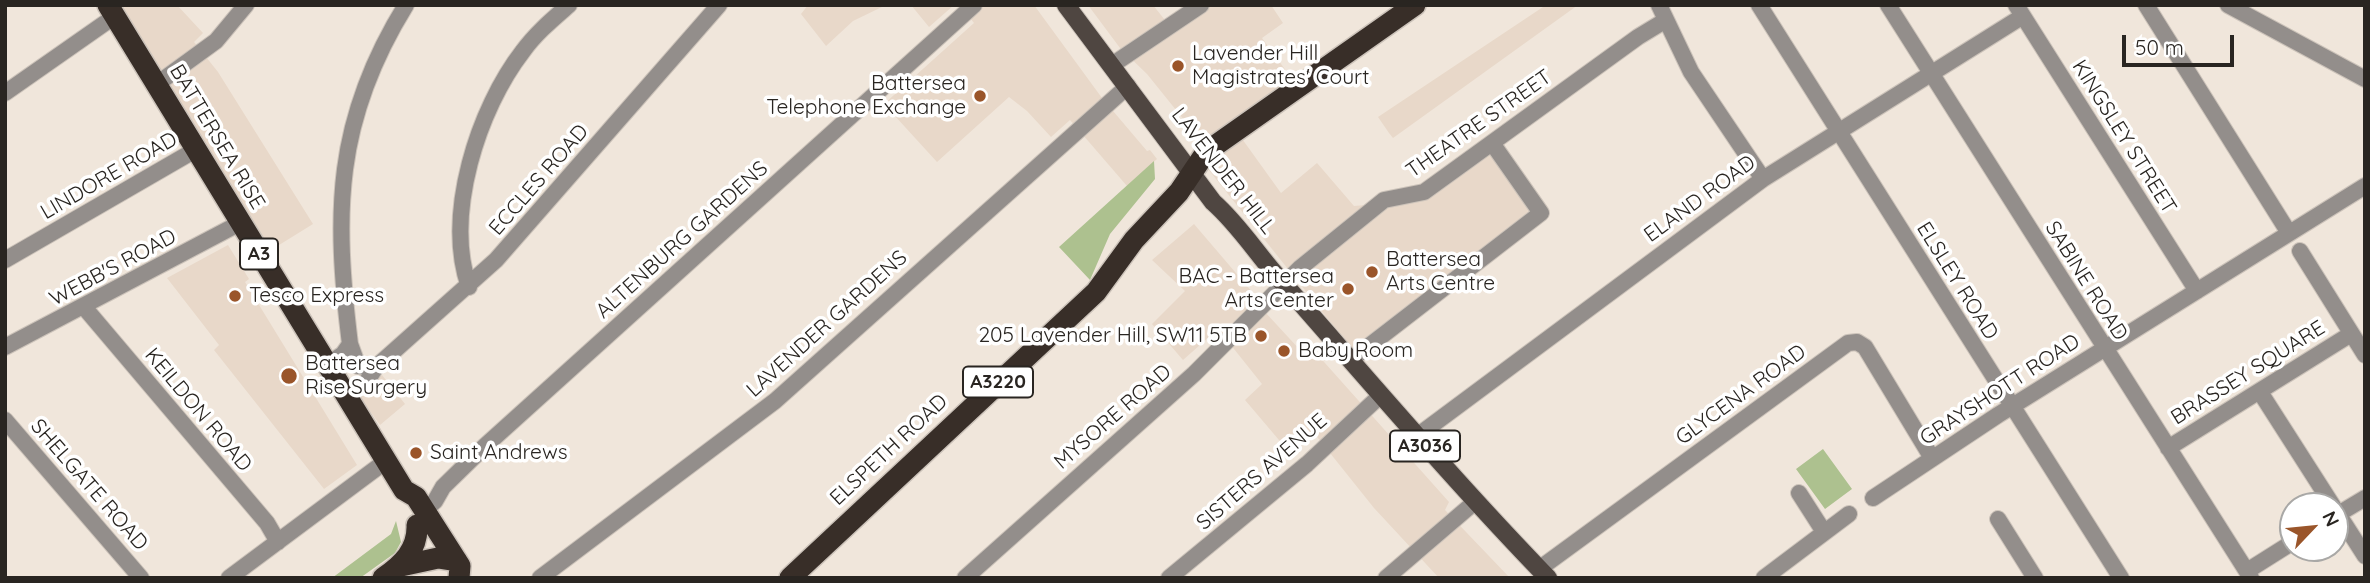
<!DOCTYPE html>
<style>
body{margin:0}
#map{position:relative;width:2370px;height:583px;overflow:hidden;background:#f0e6db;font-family:Quicksand,sans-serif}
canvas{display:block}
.frame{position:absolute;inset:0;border:7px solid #292521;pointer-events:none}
.north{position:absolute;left:2279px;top:492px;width:70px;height:70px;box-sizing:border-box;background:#fff;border:2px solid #a9a8a6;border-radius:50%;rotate:64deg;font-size:19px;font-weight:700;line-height:28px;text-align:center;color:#292521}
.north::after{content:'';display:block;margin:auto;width:24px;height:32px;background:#9a552a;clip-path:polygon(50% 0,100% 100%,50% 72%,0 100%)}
.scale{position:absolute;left:2122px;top:35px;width:112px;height:32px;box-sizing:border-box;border:4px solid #292521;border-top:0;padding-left:9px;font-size:21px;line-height:24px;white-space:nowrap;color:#292521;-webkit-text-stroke:5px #fff;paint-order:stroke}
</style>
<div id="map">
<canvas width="2370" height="583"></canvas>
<div class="frame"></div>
<div class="north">N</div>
<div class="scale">50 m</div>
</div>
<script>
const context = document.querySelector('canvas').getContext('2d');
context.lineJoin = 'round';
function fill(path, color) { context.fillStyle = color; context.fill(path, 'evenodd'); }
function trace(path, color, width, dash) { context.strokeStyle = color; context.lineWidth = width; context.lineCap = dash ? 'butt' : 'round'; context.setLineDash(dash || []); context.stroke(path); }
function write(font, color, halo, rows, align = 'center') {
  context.font = font + ' Quicksand,sans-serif'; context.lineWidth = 7; context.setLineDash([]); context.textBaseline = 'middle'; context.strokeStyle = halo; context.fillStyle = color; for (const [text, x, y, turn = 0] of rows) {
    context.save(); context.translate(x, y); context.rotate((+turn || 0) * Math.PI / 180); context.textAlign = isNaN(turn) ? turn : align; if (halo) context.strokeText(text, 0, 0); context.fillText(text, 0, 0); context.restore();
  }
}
fill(new Path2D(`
 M 120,5 L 177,5 L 203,33 L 194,42 L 218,72 L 313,224 L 271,250 Z
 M 808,5 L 886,5 L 853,21 L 826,46 L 801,14 Z
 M 911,5 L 954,5 L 929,27 Z
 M 960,5 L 1034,5 L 1102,98 L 1147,151 L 1150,150 L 1157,159 L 1127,186 L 1070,120 L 1051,137 L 1027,111 L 1009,97 L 937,162 L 884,104 L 974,23 Z
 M 1088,5 L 1153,5 L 1172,29 L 1208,5 L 1271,5 L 1283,23 L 1262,38 L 1295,83 L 1252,113 L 1201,141 L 1147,74 L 1120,48 Z
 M 1546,5 L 1578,5 L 1393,138 L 1389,133 L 1378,117 Z
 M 1240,136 L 1281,193 L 1317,163 L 1354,206 L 1401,202 L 1487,151 L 1495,153 L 1531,206 L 1529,216 L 1352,349 L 1208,169 L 1210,154 Z
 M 1194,224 L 1253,293 L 1253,299 L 1301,351 L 1308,344 L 1449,502 L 1445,510 L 1510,578 L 1439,578 L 1374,508 L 1314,433 L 1290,453 L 1245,400 L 1262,384 L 1218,329 L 1183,360 L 1152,324 L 1185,291 L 1152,260 Z
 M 228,245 L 249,279 L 245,282 L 357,465 L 324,489 L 214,350 L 219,345 L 167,278 Z
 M 382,375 L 405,404 L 380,425 L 361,399 L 364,389 Z`), '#e8d8c9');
fill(new Path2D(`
 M 1154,161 L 1155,179 L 1110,234 L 1090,280 L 1059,247 Z
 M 1823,449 L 1852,489 L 1825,509 L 1796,469 Z
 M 396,521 L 401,542 L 395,553 L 360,578 L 332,578 L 391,534 Z`), '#adc18f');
const street = new Path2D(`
 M 1659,5 L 1691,72 L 1763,179
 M 1759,5 L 2121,578
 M 1888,5 L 2251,578
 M 2016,5 L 2197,291
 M 2146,5 L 2289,233
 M 2228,5 L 2365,79
 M 1112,65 L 1201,5
 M 157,84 L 216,41 L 246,5
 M 5,93 L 115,16
 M 2300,251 L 2365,355
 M 5,260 L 197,149
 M 469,287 C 444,214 478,109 523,51 C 536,33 553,19 569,5
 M 84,307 L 267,523 L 278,542
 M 350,344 L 358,366 L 376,367
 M 5,347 L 240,223
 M 1352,359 L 1541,213 L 1492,143
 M 327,365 L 343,354 L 350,344 C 334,214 334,121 406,5
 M 2260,392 L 2333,506
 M 347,397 L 367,381 L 376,367 L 496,260 L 719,5
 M 5,420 L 141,578
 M 1416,437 L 1763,179 L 2023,16
 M 2168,448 L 2351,334
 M 1799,493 L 1824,532
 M 1873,498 L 1998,415 L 2365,186
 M 2335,509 L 2365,556
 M 425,510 L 435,501 L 443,487 L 485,446 L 974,5
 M 2335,516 L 2365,498
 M 1998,519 L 2035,578
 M 1539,569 L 1848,343 L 1857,342 L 1865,347 L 1932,458
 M 2247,571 L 2293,542
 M 229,578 L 386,461
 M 540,578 L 775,401 L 1128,86
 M 965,578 L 1194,374 L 1300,268 L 1384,200 L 1424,192 L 1638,37 L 1666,20
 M 1169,578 L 1307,464 L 1381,395
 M 1386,578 L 1476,501
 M 1764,578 L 1849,514`);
const primary = new Path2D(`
 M 1066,5 L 1213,202 C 1238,224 1255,251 1276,275 C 1366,377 1453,480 1548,578`);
const highway = new Path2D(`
 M 108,5 L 404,490 L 416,497 L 460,566 L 459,578
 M 401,566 L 438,558 L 457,561
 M 383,578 C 402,565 418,550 417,525
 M 790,578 L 1096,292 L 1134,240 L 1179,192 L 1206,152 L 1415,5`);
trace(street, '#ccc3ba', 18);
trace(primary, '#ccc3ba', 20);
trace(highway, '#ccc3ba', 24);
trace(street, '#938e8b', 16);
trace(primary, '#4f4641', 18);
trace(highway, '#382e28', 21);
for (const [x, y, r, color] of [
 [1178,66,7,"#9a552a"],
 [980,96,7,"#9a552a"],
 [1372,272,7,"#9a552a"],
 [1348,289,7,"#9a552a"],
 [235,296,7,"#9a552a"],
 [1261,336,7,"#9a552a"],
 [1284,351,7,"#9a552a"],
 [289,376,9,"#9a552a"],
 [416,453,7,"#9a552a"]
]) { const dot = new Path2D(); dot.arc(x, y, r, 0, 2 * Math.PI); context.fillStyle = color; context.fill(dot); trace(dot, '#fff', 2.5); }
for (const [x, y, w] of [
 [259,254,38],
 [998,382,70],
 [1425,446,70]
]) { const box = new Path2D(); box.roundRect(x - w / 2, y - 15.5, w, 31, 5); context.fillStyle = '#fff'; context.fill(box); trace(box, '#292521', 2); }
write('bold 19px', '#292521', null, [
 ["A3",259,254],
 ["A3220",998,382],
 ["A3036",1425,446]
]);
write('21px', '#292521', '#fff', [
 ["Lavender Hill",1192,54],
 ["Magistrates' Court",1192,78],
 ["Battersea",966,84,"right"],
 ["Telephone Exchange",966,108,"right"],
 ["Battersea",1386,260],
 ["Arts Centre",1386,284],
 ["BAC - Battersea",1334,277,"right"],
 ["Arts Center",1334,301,"right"],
 ["Tesco Express",249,296],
 ["205 Lavender Hill, SW11 5TB",1247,336,"right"],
 ["Baby Room",1298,351],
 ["Battersea",305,364],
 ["Rise Surgery",305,388],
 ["Saint Andrews",430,453]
], 'left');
write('21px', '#292521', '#fff', [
 ["THEATRE STREET",1479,124,-35],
 ["BATTERSEA RISE",217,137,59],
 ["KINGSLEY STREET",2124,137,58],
 ["LAVENDER HILL",1223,171,52],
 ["LINDORE ROAD",109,176,-30],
 ["ECCLES ROAD",539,180,-49],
 ["ELAND ROAD",1700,199,-36],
 ["ALTENBURG GARDENS",682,240,-42],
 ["WEBB'S ROAD",113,268,-28],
 ["ELSLEY ROAD",1957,281,58],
 ["SABINE ROAD",2086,281,58],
 ["LAVENDER GARDENS",827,324,-42],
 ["BRASSEY SQUARE",2248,373,-32],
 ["GRAYSHOTT ROAD",2000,390,-33],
 ["GLYCENA ROAD",1741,395,-36],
 ["KEILDON ROAD",198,410,50],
 ["MYSORE ROAD",1113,417,-41],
 ["ELSPETH ROAD",889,450,-43],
 ["SISTERS AVENUE",1262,472,-41],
 ["SHELGATE ROAD",89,485,49]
]);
</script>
